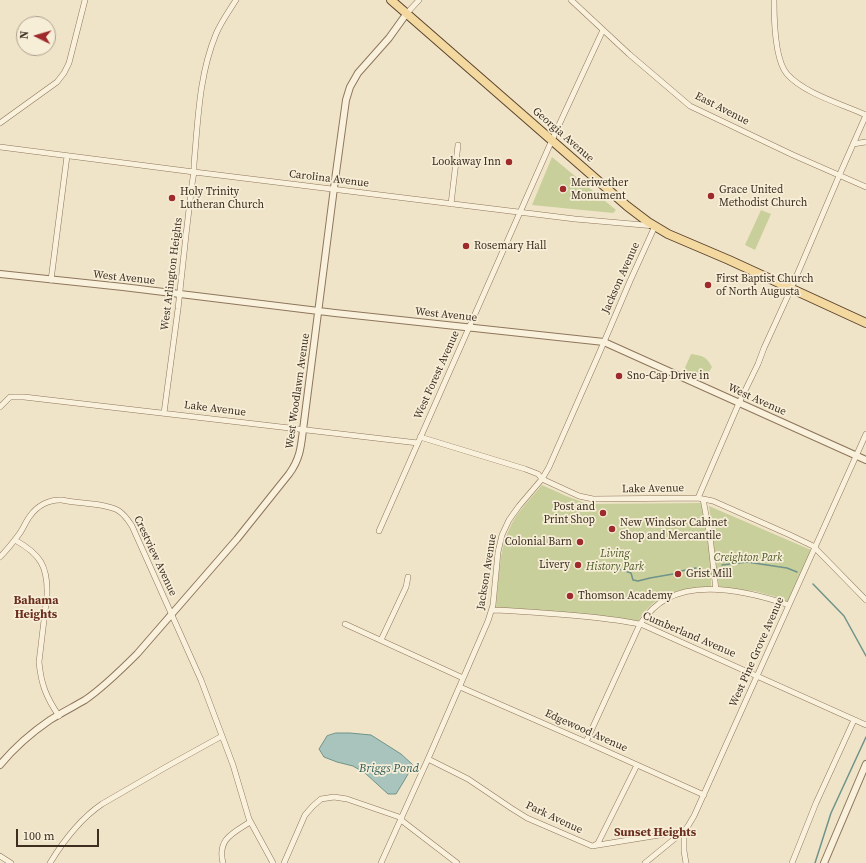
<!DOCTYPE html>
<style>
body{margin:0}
#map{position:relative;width:866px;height:863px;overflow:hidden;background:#f0e4c8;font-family:"Source Serif 4",serif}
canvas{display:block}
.north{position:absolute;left:16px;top:16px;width:40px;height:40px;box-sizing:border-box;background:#f7eed8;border:1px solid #ada18e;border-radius:50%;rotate:275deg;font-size:11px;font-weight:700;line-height:16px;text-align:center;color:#3d2e20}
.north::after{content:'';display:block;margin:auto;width:14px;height:18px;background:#9e2a2b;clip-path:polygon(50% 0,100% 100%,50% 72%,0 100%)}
.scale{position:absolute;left:16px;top:829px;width:83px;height:18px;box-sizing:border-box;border:2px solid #3d2e20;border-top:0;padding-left:5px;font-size:12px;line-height:14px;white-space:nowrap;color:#3d2e20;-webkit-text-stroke:3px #f7eed8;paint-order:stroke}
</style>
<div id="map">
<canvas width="866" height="863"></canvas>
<div class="north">N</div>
<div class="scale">100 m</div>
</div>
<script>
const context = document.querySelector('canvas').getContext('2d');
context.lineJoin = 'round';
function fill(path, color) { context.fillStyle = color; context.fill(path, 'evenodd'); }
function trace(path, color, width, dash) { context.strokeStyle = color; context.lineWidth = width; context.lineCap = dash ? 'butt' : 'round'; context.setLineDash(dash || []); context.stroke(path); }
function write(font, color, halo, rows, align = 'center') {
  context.font = font + ' "Source Serif 4",serif'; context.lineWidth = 3.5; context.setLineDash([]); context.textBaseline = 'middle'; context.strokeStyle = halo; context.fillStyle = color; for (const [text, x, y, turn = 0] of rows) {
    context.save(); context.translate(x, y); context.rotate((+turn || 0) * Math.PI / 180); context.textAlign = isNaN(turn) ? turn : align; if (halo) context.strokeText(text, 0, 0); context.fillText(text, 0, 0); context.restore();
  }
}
fill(new Path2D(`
 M 552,157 L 616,210 L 613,213 L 532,205 Z
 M 761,210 L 771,214 L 755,250 L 745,245 Z
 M 691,354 C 703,356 706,356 712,367 L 705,379 L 684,370 Z
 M 542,485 C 558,492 573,500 590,504 L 701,503 C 706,530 713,560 711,587 C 678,589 658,591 638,621 C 591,615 544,609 496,608 C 499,580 498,549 512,523 C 520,509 532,497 542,485 Z
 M 709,506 L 811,550 L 788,602 L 773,596 L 754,591 L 719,588 Z`), '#c9cf9b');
const water = new Path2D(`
 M 336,733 L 350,733 L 371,735 L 401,754 L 413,765 L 404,781 L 396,794 L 388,794 L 365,773 L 353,766 L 337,762 L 324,757 L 319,749 L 327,736 Z`);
fill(water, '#a9c4bc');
trace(water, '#6f938a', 1);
trace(new Path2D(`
 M 722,565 L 747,562 L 787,568 L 797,572
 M 619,569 L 631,573 L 633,580 L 638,581 L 650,578 L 673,574 L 681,571 L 696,568
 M 813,584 L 844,616 L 866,656
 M 815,863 L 831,813 L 866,737`), '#6f938a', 1.5);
const minor = new Path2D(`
 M 571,0 L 629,54 L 690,106 L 793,155 L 866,187
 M 774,0 C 774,19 775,60 787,74 C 805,94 842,104 866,115
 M 407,13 L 419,0
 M 0,123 L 57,82 L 64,73 L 69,63 L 85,0
 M 853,144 L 866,142
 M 0,147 L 194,172 L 575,219 L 655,226 L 630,281 L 598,356 L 549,467 L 542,479 L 519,506 L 509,520 L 502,535 L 498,552 L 493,605 L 488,621 L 428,759 L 381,863
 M 451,204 L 458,145
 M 51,280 L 67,156
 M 0,407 L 10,397 L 24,397 L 418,443
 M 164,413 L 178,309 L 186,235 L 192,184 L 194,172 L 194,164 C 198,120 199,75 216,34 C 221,22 229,11 236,0
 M 420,437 L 525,469 L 538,474 L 542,479 L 579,496 L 593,499 L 698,498 L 713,501 L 790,535 L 815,547 L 817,550 L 866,600
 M 698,498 L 739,403 L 758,364 L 764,348 L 791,289 L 839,176 L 866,115
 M 703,499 L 710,536 L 716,590
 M 379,531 L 552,140 L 603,30
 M 15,540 C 40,554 48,566 47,595 L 39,662 C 41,684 46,697 59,716
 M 0,557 C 7,550 14,541 20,533 C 24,527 26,521 30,516 C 37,506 49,499 62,500 C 78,504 107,503 119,511 C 125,515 128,520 132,526 L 201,680 L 233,765 L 249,819 L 273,863
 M 492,610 C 525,611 558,614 591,617 C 608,619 627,621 643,625 L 866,725
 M 345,624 L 463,678
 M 381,640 L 406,587 L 408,577
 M 460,687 L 586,742 L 704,795
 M 586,742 L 640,624 C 647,614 655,605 666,599 C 701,580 754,593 789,605
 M 428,759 L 468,779 L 511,808 L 527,818 L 592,846 L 684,831 L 684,851 L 686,863
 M 401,820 L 457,863
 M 595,845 L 598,843 L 637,765
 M 0,856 L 11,863
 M 50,863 C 64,840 80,819 102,804 L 166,767 L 222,736
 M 223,863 C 217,839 233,833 250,822
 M 284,863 L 305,815 L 313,806 L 321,799 L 334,797 L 347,799 L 402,818
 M 645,863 L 684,831 L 688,826 L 694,816 L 866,434
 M 792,863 L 816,803 L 854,720`);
const tertiary = new Path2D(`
 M 0,274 L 123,287 L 335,313 L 604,342 L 866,460
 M 0,765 C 14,748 31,733 50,720 C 61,713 73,707 85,700 C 104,687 121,670 137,654 L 237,539 L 289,474 C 300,459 301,447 303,430 L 335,180 L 346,100 L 350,87 L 358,73 L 389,38 L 407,13
 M 824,863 L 866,764`);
const primary = new Path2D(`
 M 391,0 L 627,206 L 648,222 L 668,234 L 729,260 L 866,323`);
trace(minor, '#8d765c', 6);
trace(tertiary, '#8d765c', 8);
trace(primary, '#5b4430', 10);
trace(minor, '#faf1dc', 5);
trace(tertiary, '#faf1dc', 6);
trace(primary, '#f3d9a0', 8);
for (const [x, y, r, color] of [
 [509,162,4,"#9e2a2b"],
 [563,189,4,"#9e2a2b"],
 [711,196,4,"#9e2a2b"],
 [172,198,4,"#9e2a2b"],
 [466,246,4,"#9e2a2b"],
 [708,285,4,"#9e2a2b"],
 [619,376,4,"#9e2a2b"],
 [603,513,4,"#9e2a2b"],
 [612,529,4,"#9e2a2b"],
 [580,542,4,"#9e2a2b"],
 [578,565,4,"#9e2a2b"],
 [678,574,4,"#9e2a2b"],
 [570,596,4,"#9e2a2b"]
]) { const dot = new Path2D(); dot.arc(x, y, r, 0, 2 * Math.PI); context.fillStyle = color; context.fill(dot); trace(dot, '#f7eed8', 1.5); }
write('11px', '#3d2e20', '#f7eed8', [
 ["East Avenue",722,109,27],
 ["Georgia Avenue",563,135,41],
 ["Carolina Avenue",329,179,7],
 ["West Arlington Heights",172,274,-83],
 ["West Avenue",124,278,6],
 ["Jackson Avenue",621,278,-66],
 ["West Avenue",446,315,6],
 ["West Forest Avenue",437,375,-66],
 ["West Woodlawn Avenue",298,391,-82],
 ["West Avenue",757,400,24],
 ["Lake Avenue",215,409,7],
 ["Lake Avenue",653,489,-1],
 ["Crestview Avenue",155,556,65],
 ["Jackson Avenue",487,572,-81],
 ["Cumberland Avenue",689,635,23],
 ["West Pine Grove Avenue",757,652,-66],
 ["Edgewood Avenue",586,731,24],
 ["Park Avenue",554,818,25]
]);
write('11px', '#3d2e20', '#f7eed8', [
 ["Lookaway Inn",501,162,"right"],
 ["Meriwether",571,183],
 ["Monument",571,196],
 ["Grace United",719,190],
 ["Methodist Church",719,203],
 ["Holy Trinity",180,192],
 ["Lutheran Church",180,205],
 ["Rosemary Hall",474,246],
 ["First Baptist Church",716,279],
 ["of North Augusta",716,292],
 ["Sno-Cap Drive in",627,376],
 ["Post and",595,507,"right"],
 ["Print Shop",595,520,"right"],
 ["New Windsor Cabinet",620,523],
 ["Shop and Mercantile",620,536],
 ["Colonial Barn",572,542,"right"],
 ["Livery",570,565,"right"],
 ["Grist Mill",686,574],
 ["Thomson Academy",578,596]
], 'left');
write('italic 11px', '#4d5a26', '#f7eed8', [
 ["Living",615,554],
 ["History Park",615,567],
 ["Creighton Park",748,558]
]);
write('bold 12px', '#6b2e1e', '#f7eed8', [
 ["Bahama",36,601],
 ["Heights",36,615],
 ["Sunset Heights",655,833]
]);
write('italic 12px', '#2f5d5a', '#f7eed8', [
 ["Briggs Pond",389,769]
]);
</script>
